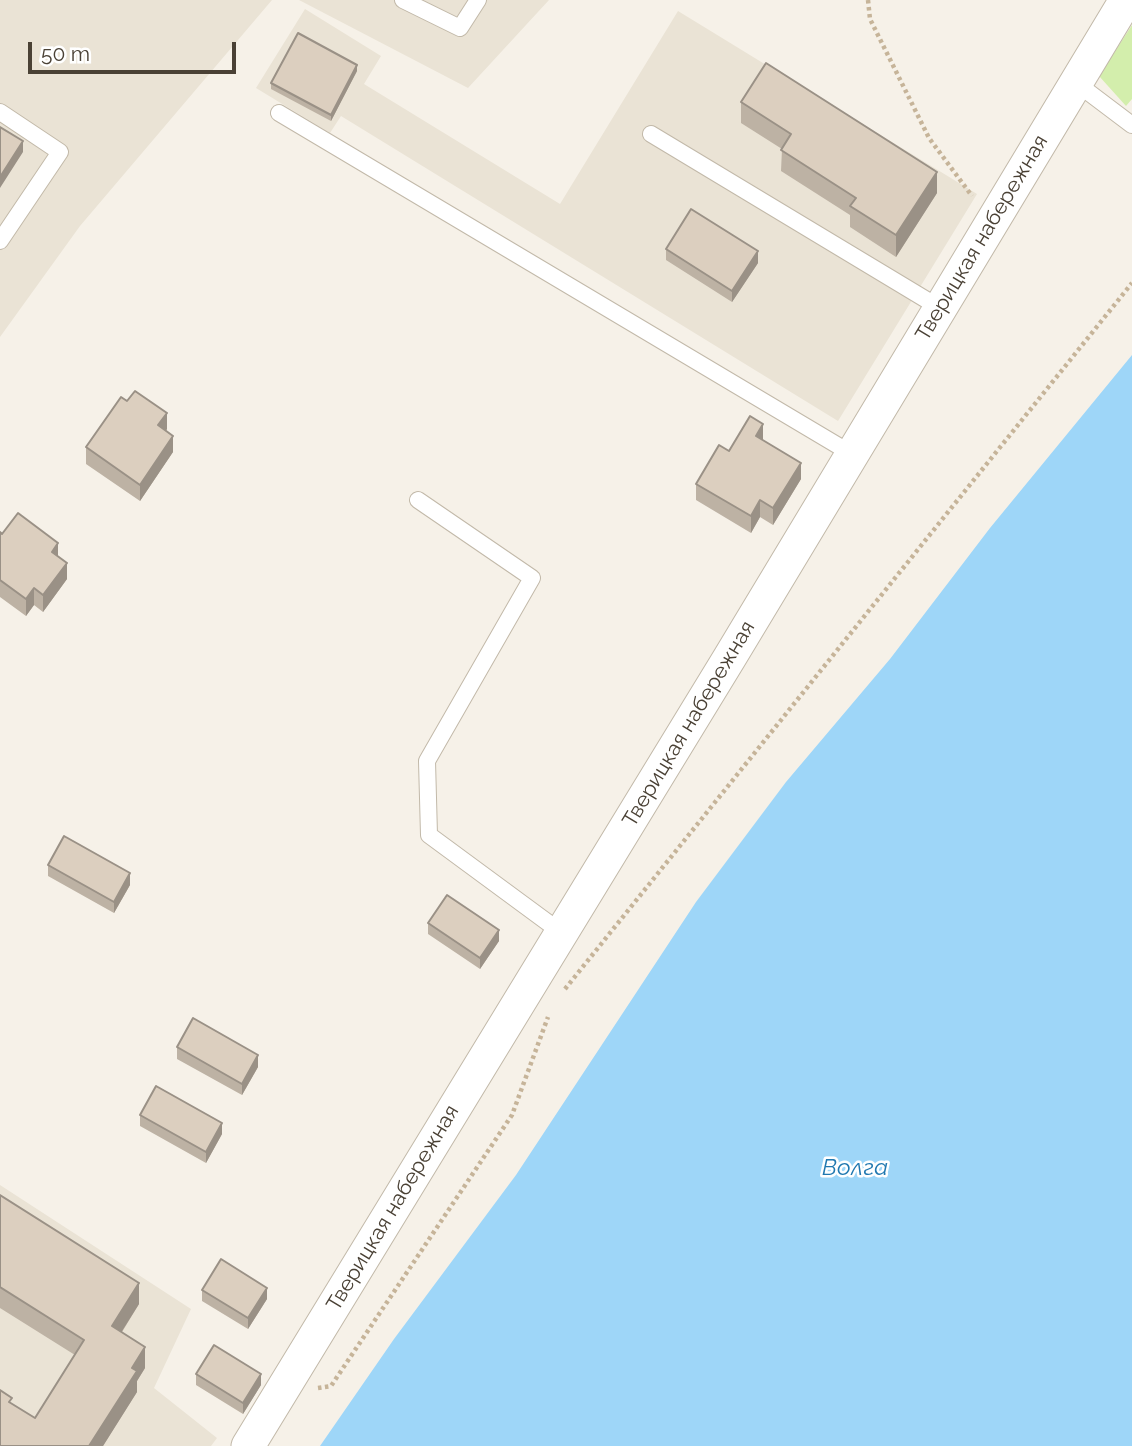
<!DOCTYPE html>
<meta charset="utf-8">
<style>
body{margin:0}
#map{position:relative;width:1132px;height:1446px;overflow:hidden;background:#f6f1e8;font-family:Raleway,sans-serif}
canvas{display:block}
.scale{position:absolute;left:28px;top:42px;width:208px;height:32px;box-sizing:border-box;border:4px solid #4a4135;border-top:0;padding-left:9px;font-size:21px;line-height:24px;white-space:nowrap;color:#4a4135;-webkit-text-stroke:5px #fff;paint-order:stroke}
</style>
<div id="map">
<canvas width="1132" height="1446"></canvas>
<div class="scale">50 m</div>
</div>
<script>
const context = document.querySelector('canvas').getContext('2d');
context.lineJoin = 'round';
function fill(path, color) { context.fillStyle = color; context.fill(path, 'evenodd'); }
function trace(path, color, width, dash) { context.strokeStyle = color; context.lineWidth = width; context.lineCap = dash ? 'butt' : 'round'; context.setLineDash(dash || []); context.stroke(path); }
function write(font, color, halo, rows, align = 'center') {
  context.font = font + ' Raleway,sans-serif'; context.lineWidth = 5; context.setLineDash([]); context.textBaseline = 'middle'; context.strokeStyle = halo; context.fillStyle = color; for (const [text, x, y, turn = 0] of rows) {
    context.save(); context.translate(x, y); context.rotate((+turn || 0) * Math.PI / 180); context.textAlign = isNaN(turn) ? turn : align; if (halo) context.strokeText(text, 0, 0); context.fillText(text, 0, 0); context.restore();
  }
}
fill(new Path2D(`
 M 0,0 L 272,0 L 80,226 L 0,337 Z
 M 299,0 L 549,0 L 468,88 Z
 M 305,9 L 381,56 L 364,84 L 560,204 L 678,11 L 977,194 L 838,421 L 341,116 L 330,133 L 256,88 Z
 M 0,1185 L 191,1309 L 154,1388 L 217,1438 L 211,1446 L 0,1446 Z`), '#eae3d5');
fill(new Path2D(`
 M 1132,25 L 1132,99 L 1126,106 L 1099,76 Z`), '#d3eeac');
fill(new Path2D(`
 M 1132,355 L 1132,1446 L 320,1446 L 394,1339 L 516,1175 L 696,902 L 786,782 L 890,659 L 990,528 Z`), '#9ed6f8');
const lane = new Path2D(`
 M 403,0 L 460,28 L 478,0
 M 1075,82 L 1132,125
 M 0,112 L 60,152 L 0,241
 M 279,113 L 852,454
 M 651,134 L 940,308
 M 418,500 L 532,578 L 427,761 L 429,835 L 562,933`);
const street = new Path2D(`
 M 248,1446 L 730,657 L 1126,0`);
trace(lane, '#c2b9a9', 18);
trace(street, '#c2b9a9', 35);
trace(new Path2D(`
 M 868,0 L 870,19 L 929,138 L 972,196
 M 565,989 L 1132,283
 M 318,1388 L 331,1386 L 512,1115 L 548,1017`), '#c6b499', 4.5, [3.5, 3.5]);
trace(lane, '#fff', 16);
trace(street, '#fff', 33);
fill(new Path2D(`
 M 357,71 L 331,121 L 271,89 L 271,83 Z
 M 741,102 L 937,193 L 896,257 L 850,227 L 850,215 L 781,171 L 782,149 L 741,123 Z
 M 666,249 L 758,263 L 732,302 L 666,260 Z
 M 167,429 L 166,431 L 173,452 L 140,501 L 86,464 L 86,447 Z
 M 763,440 L 801,479 L 773,525 L 760,517 L 751,533 L 696,500 L 696,484 L 729,451 Z
 M 0,532 L 58,556 L 67,579 L 43,612 L 34,605 L 26,616 L 0,597 Z
 M 48,865 L 130,885 L 114,913 L 48,876 Z
 M 428,923 L 499,941 L 480,969 L 428,934 Z
 M 177,1047 L 258,1067 L 242,1095 L 177,1059 Z
 M 140,1115 L 222,1134 L 206,1163 L 140,1126 Z
 M 0,1195 L 139,1304 L 122,1332 L 145,1368 L 137,1381 L 137,1392 L 103,1446 L 0,1446 L 12,1404 L 35,1418 L 75,1355 L 0,1308 Z
 M 202,1290 L 267,1299 L 248,1329 L 202,1301 Z
 M 196,1374 L 261,1385 L 243,1414 L 196,1385 Z`), '#bdb2a4');
fill(new Path2D(`
 M 357,65 L 357,71 L 331,121 L 331,115 Z
 M 23,141 L 23,152 L 0,188 L 0,177 Z
 M 937,172 L 937,193 L 896,257 L 896,235 Z
 M 758,251 L 758,263 L 732,302 L 732,291 Z
 M 167,413 L 167,429 L 158,442 L 158,425 Z
 M 763,424 L 763,441 L 756,436 Z
 M 173,436 L 173,452 L 140,501 L 140,485 Z
 M 801,463 L 801,479 L 773,525 L 773,508 Z
 M 760,500 L 760,517 L 751,533 L 751,516 Z
 M 58,543 L 58,560 L 52,552 Z
 M 67,563 L 67,579 L 43,612 L 43,595 Z
 M 34,588 L 34,605 L 26,616 L 26,599 Z
 M 130,873 L 130,885 L 114,913 L 114,902 Z
 M 499,930 L 499,941 L 480,969 L 480,958 Z
 M 258,1055 L 258,1067 L 242,1095 L 242,1084 Z
 M 222,1123 L 222,1134 L 206,1163 L 206,1152 Z
 M 139,1283 L 139,1304 L 112,1347 L 112,1326 Z
 M 267,1288 L 267,1299 L 248,1329 L 248,1318 Z
 M 145,1347 L 145,1368 L 137,1381 L 137,1392 L 103,1446 L 89,1446 L 132,1368 Z
 M 261,1374 L 261,1385 L 243,1414 L 243,1403 Z`), '#9a9186');
const building = new Path2D(`
 M 298,33 L 357,65 L 331,115 L 271,83 Z
 M 766,63 L 937,172 L 896,235 L 850,206 L 856,198 L 781,150 L 791,134 L 741,102 Z
 M 0,127 L 23,141 L 0,177 Z
 M 691,209 L 758,251 L 732,291 L 666,249 Z
 M 135,391 L 167,413 L 158,425 L 173,436 L 140,485 L 86,447 L 121,397 L 127,401 Z
 M 750,416 L 763,424 L 756,436 L 801,463 L 773,508 L 760,500 L 751,516 L 696,484 L 719,445 L 729,451 Z
 M 18,513 L 58,543 L 52,552 L 67,563 L 43,595 L 34,588 L 26,599 L 0,580 L 0,532 L 2,534 Z
 M 64,836 L 130,873 L 114,902 L 48,865 Z
 M 447,895 L 499,930 L 480,958 L 428,923 Z
 M 193,1018 L 258,1055 L 242,1084 L 177,1047 Z
 M 156,1086 L 222,1123 L 206,1152 L 140,1115 Z
 M 0,1195 L 139,1283 L 112,1326 L 145,1347 L 132,1368 L 137,1371 L 89,1446 L 0,1446 L 0,1390 L 12,1398 L 9,1402 L 35,1418 L 84,1340 L 0,1287 Z
 M 221,1259 L 267,1288 L 248,1318 L 202,1290 Z
 M 214,1345 L 261,1374 L 243,1403 L 196,1374 Z`);
fill(building, '#dccfbf');
trace(building, '#9a9186', 2);
write('21px', '#4a4135', '#fff', [
 ["Тверицкая набережная",982,238,-59],
 ["Тверицкая набережная",689,724,-59],
 ["Тверицкая набережная",393,1208,-59]
]);
write('italic 23px', '#2078b0', '#fff', [
 ["Волга",855,1168]
]);
</script>
